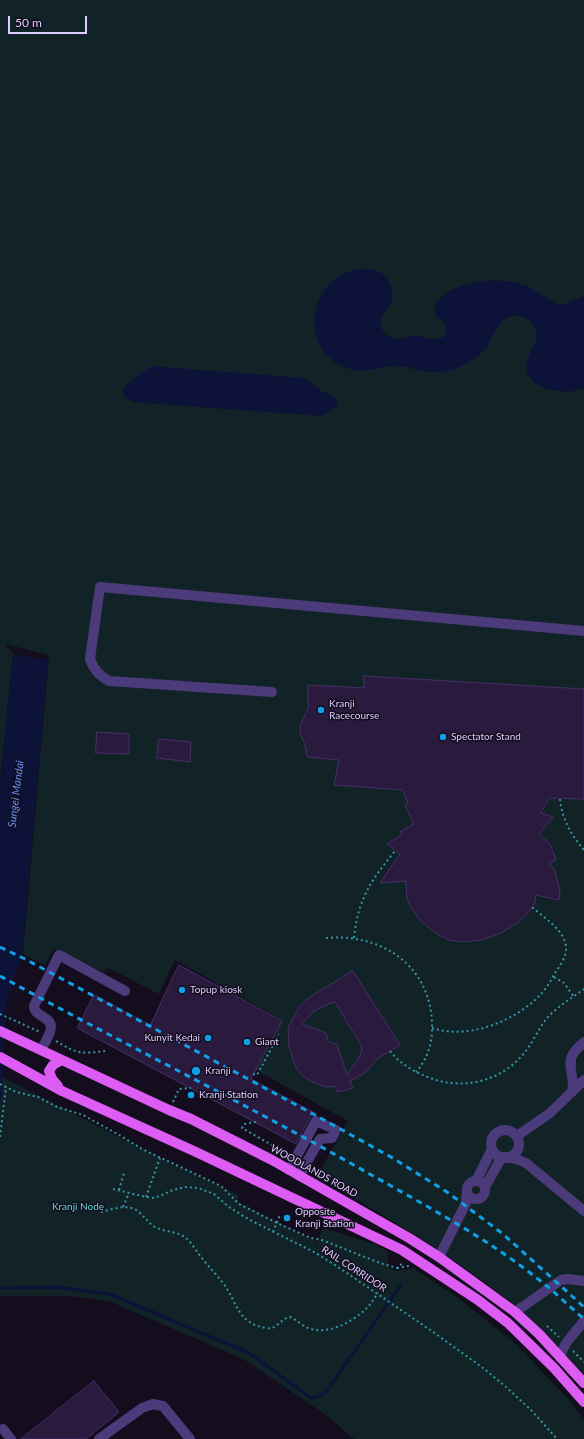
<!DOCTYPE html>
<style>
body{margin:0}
#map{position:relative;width:584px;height:1439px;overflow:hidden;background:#140d1e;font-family:Lato,sans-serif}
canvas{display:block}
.scale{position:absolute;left:8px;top:16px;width:79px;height:18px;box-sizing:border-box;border:2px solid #ddcefc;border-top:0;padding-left:5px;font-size:12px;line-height:14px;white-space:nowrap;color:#ddcefc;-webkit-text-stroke:3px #140d1e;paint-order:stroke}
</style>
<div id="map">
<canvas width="584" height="1439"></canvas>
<div class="scale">50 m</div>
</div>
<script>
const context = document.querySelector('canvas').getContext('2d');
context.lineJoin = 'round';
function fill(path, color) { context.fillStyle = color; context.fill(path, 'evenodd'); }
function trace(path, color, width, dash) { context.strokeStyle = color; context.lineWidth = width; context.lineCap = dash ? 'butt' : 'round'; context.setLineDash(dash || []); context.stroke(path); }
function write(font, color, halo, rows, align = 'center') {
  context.font = font + ' Lato,sans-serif'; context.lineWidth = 3; context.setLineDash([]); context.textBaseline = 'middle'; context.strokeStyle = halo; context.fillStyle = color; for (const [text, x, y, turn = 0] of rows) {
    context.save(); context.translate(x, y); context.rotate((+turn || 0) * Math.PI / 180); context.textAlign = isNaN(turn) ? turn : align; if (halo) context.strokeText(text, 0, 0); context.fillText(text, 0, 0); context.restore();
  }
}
fill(new Path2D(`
 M 0,0 L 584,0 L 584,1375 C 560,1349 536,1322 508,1300 C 449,1253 382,1215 317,1176 L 348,1121 L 256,1070 L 282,1020 L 175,960 L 159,994 L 108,968 L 104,973 L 54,948 L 45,966 L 23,954 L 49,655 L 5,644 L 13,654 L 0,781 Z
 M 2,1077 L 160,1158 L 239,1195 L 236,1201 L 317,1242 L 323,1228 L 375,1244 L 387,1251 L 389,1268 L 397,1271 L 413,1268 L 457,1297 L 516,1344 L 569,1400 L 584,1419 L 584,1439 L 354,1439 L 326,1415 L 245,1360 L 109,1301 L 68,1296 L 0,1296 L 0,1103 Z`), '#112327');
fill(new Path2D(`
 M 369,269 C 372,270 375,270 378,271 C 389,276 395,291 391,302 C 389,308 383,312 381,318 C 378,328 386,338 397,339 C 401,339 407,336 411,336 C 423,335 432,342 444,337 L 446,333 L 446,325 C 439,316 432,317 436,302 C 456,279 502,275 529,287 C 538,291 550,302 558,304 C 568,306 575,298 584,296 L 584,388 C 567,396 531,391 527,370 C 522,352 545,347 533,325 C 530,320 525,317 519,316 C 498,313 495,337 485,349 C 480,355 472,360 466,364 C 453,371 436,374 422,371 C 414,370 406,366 398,366 C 380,365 367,375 347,368 C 301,352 305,285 351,271 C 357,269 363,269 369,269 Z
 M 152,366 L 302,378 C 309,380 314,386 320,390 C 325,393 331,394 335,398 C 343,406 327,415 320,416 L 133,402 L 123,396 L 123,389 L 138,375 Z
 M 13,654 L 48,660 L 22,954 L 6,1005 L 2,1093 L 0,1103 L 0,781 Z`), '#0c1238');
trace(new Path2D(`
 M 0,1288 L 56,1287 L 110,1294 L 249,1353 L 311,1398 L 319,1396 L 326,1392 L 401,1285`), '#0c1238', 3);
const building = new Path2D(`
 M 364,676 L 584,689 L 584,799 L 549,798 L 541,813 L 553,817 L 539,834 L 550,844 L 556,860 L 549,863 L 555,871 L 560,890 L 559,900 L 536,895 L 535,902 L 529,912 L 519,922 L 501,933 L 482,940 L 464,942 L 449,940 L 437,934 L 421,921 L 411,908 L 407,898 L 406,881 L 380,883 L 400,854 L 387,844 L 402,835 L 400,832 L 414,824 L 405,805 L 408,803 L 403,790 L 334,785 L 339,760 L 307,757 L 305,745 L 300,733 L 300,726 L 308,708 L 308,685 L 364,688 Z
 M 97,732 L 129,734 L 129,754 L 96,753 Z
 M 159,739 L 191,742 L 190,762 L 157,758 Z
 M 179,965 L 282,1021 L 251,1079 L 313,1112 L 296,1144 L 77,1028 L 94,995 L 150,1025 Z
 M 353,971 L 400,1045 L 378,1058 L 365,1073 L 350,1081 L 353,1088 L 337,1092 L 335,1086 L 327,1087 L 314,1083 L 304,1077 L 296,1068 L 289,1047 L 288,1028 L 299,1007 L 307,999 ZM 335,1002 L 362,1047 L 361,1053 L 358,1059 L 347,1075 L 337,1044 L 334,1044 L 328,1041 L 326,1033 L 302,1024 L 314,1011 L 328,1004 Z
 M 94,1381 L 119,1412 L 86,1439 L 21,1439 Z`);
fill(building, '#2a1b3e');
trace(building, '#472e68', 1);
trace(new Path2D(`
 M 560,799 C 562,819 571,835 584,850
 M 326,938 C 381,933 430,965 432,1023 C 433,1041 428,1059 416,1072
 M 354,938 C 358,899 371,880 395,851
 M 554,977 L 564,983 L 574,997
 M 0,1014 L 40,1032
 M 432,1028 C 469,1040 516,1021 541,994 C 547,988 551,980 555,973 C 561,964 569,954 565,942 C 561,928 543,917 532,907
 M 56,1041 C 77,1054 81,1054 105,1051
 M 390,1051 C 402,1066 418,1074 436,1080 C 471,1090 507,1078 528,1048 C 535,1038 540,1026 548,1017 C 558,1006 572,998 584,989
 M 253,1074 L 257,1075 L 279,1034
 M 0,1084 L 16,1092 L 38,1097 L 57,1107 L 83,1115 L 121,1136 L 142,1149 L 221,1186 L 239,1204 L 277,1223 L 311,1238 L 322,1240 L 380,1263 L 397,1268 L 404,1262
 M 173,1102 L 179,1089 L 191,1088
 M 256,1122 L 244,1124 L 242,1128 L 286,1153
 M 0,1137 L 6,1087
 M 113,1189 L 146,1197 L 155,1198 L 173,1190 L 185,1187 L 198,1188 L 214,1194 L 229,1207 L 248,1219 L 316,1253 L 347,1273 L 436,1334 L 483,1368 L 505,1386 L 532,1411 L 557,1439
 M 119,1190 L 124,1173
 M 146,1197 L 160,1158
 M 123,1207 L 129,1193
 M 101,1212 C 113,1209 129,1203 139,1212 C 145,1217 148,1223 155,1227 C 164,1232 177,1231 186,1238 C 192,1243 196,1251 201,1257 C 208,1266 216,1274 223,1283 C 238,1303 237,1324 267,1328 C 277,1330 281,1318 290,1317 C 296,1320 301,1324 306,1327 C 326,1337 352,1322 366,1309 C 371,1304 374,1298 378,1293
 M 273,1232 L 280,1215
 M 397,1268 L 409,1266
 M 547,1326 L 559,1337
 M 573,1351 L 584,1362`), '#3596a8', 2, [2, 3]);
trace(new Path2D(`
 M 272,692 L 109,681 C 99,675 94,670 90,659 L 100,587 L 584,631
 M 41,1050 C 44,1044 51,1034 51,1027 C 51,1016 34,1017 34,1006 L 59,955 L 125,991
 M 572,1092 C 576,1080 566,1065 573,1054 C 576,1049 580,1046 584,1042
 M491 1144a14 14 0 1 1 28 0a14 14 0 1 1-28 0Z
 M 517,1136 L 550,1113 L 584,1080
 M 506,1157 L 519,1160 L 526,1163 L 584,1211
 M 289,1170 L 316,1121 L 336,1130 L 332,1138 L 320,1139 L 299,1176
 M 476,1181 L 492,1149
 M467 1190a9 9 0 1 1 18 0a9 9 0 1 1-18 0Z
 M 485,1187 L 502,1157
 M 439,1257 L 466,1203 L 467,1189
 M 515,1312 L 561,1280 L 568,1279 L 584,1281
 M 560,1356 L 566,1343 L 584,1321
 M 3,1429 L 11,1439
 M 99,1439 L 142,1408 L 153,1404 L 163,1406 L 190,1439`), '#4c3b7a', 10);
trace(new Path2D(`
 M 0,1031 L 169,1110 L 191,1119 L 272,1160 L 409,1238 L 439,1257 L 515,1312 L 539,1334 L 584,1383
 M 0,1057 L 62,1091 L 196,1152 L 402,1250 L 478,1300 L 508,1323 L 554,1368 L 584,1402
 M 58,1086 L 52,1079 L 49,1071 L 53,1065 L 62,1060`), '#dd5cf4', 10);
trace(new Path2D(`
 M 0,947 L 25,959 L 315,1115 L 391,1157 L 447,1192 L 503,1234 L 584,1307
 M 0,976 C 116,1040 236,1099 352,1164 C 417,1201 485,1236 543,1283 C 557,1294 570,1307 584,1319`), '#0fa1e6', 3, [6, 5]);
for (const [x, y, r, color] of [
 [321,710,4,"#0fa1e6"],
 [443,737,4,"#0fa1e6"],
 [182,990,4,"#0fa1e6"],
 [208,1038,4,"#0fa1e6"],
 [247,1042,4,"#0fa1e6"],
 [196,1071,5,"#0fa1e6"],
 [191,1095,4,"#0fa1e6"],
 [287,1218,4,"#0fa1e6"]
]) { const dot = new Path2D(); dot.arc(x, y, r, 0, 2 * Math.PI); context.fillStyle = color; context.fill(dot); trace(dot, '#140d1e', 1.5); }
write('10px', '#ddcefc', '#140d1e', [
 ["Kranji",329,704],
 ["Racecourse",329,716],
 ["Spectator Stand",451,737],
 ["Topup kiosk",190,990],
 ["Kunyit Kedai",200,1038,"right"],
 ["Giant",255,1042],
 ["Kranji",205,1071],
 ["Kranji Station",199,1095],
 ["Opposite",295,1212],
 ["Kranji Station",295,1224]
], 'left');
write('10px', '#ddcefc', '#140d1e', [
 ["WOODLANDS ROAD",314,1171,29],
 ["RAIL CORRIDOR",354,1269,33]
]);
write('10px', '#5fd6d3', '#140d1e', [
 ["Kranji Node",78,1207]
]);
write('italic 11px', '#6391f5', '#140d1e', [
 ["Sungei Mandai",16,794,-83]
]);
</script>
